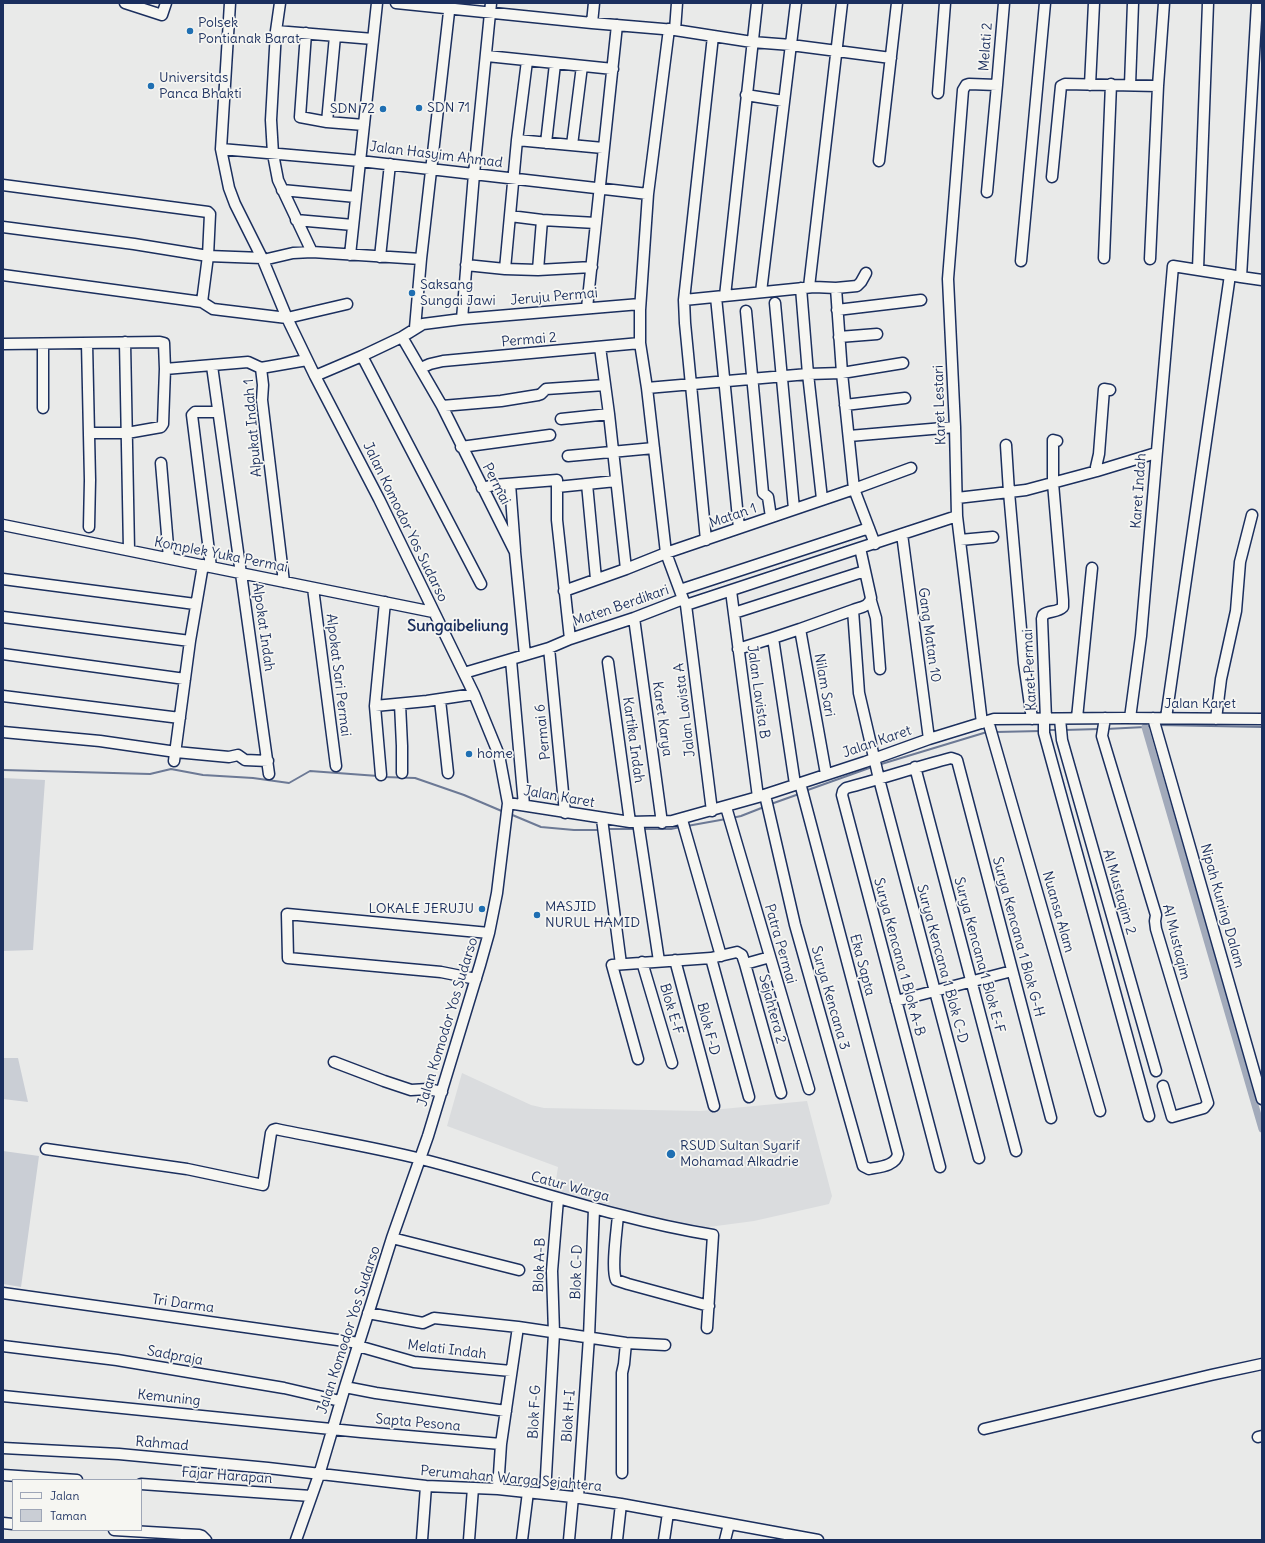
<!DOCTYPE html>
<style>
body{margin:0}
#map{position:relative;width:1265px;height:1543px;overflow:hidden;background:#e9eae9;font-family:Delius,sans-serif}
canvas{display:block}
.frame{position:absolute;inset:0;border:4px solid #1b2f5e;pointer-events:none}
.legend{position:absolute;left:12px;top:1479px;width:130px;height:52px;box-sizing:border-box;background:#f6f6f2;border:1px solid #9ea6b7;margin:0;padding:5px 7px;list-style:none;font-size:12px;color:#1b2f5e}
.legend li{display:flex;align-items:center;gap:8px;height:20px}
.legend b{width:20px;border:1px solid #9ea6b7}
</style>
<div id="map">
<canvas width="1265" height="1543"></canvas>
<div class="frame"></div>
<ul class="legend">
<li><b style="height:5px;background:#f6f6f2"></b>Jalan</li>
<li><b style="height:11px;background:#caced5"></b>Taman</li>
</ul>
</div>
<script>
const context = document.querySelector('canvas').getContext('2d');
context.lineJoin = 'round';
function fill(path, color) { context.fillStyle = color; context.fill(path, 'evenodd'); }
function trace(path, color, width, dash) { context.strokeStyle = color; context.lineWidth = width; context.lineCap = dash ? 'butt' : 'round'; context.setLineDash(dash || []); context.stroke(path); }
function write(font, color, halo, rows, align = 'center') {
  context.font = font + ' Delius,sans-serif'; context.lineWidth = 3.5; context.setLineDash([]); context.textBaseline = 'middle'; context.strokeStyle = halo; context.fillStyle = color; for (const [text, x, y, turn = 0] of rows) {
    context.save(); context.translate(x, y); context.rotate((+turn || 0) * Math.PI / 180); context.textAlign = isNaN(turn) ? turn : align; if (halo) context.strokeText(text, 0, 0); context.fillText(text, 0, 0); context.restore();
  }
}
fill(new Path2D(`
 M 462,1073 L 531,1105 L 544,1108 L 701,1111 L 807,1101 L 832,1196 L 829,1204 L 754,1221 L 701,1228 L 554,1193 L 558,1167 L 447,1126 Z`), '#dadcde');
fill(new Path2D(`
 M 3,778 L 45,780 L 33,950 L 3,951 Z
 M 3,1058 L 18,1058 L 28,1102 L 3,1099 Z
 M 3,1151 L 39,1156 L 21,1287 L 3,1284 Z`), '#caced5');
trace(new Path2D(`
 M 1159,725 L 1262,727
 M 1106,729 L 1145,727 L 1151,726
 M 1048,730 L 1057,730
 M 1064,730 L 1099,729
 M 996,732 L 1041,731
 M 878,765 L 987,732
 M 3,770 L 150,774 L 171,769 L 203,775 L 253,778 L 289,783 L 310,771 L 378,776
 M 384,777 L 415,778 L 464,795 L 504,812
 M 805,791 L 872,767
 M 771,804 L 799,794
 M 510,814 L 541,827 L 574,830 L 600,830
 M 732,818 L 741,816 L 764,807
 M 687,826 L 726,819
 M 607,829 L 636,829
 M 643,829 L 671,829 L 680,827`), '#6c7995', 2);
trace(new Path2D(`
 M 1145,727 L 1262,1129`), '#a2aaba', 7);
const minor = new Path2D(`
 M 125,3 L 162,15 L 166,3
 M 230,3 L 221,149 L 229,188 L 235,204 L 263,260 L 287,318 L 315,376 L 379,499 L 474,694 L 499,755 L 508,803 L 497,893 L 489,933 L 480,965 L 428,1136 L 392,1238 L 345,1387 L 319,1475 L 296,1540
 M 280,3 L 276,31 L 271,120 L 273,154 L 278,180 L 312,252
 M 396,3 L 592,23 L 675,30 L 752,42 L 791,45 L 891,58
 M 592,23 L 594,3
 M 669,29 L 648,194 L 640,310 L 640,343 L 647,388 L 666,553 L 683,599
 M 675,30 L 677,3
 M 276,31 L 373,39
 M 306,33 L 300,117 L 327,122 L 364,125
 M 487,56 L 613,69
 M 1090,85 L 1094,3
 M 1130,85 L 1133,3
 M 938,93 L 945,3
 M 746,95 L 784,101
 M 327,122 L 335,36
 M 517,140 L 603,148
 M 546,143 L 555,64
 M 572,145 L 582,66
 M 221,149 L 360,161 L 648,194
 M 879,161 L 897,3
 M 1052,177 L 1061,86 L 1065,84 L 1158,86
 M 3,185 L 208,212 L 210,214 L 208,256 L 202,302
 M 282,190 L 356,197
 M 987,192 L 997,85
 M 510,216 L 542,220 L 596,223
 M 296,220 L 353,225
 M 3,227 L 134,244 L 208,256 L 262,258
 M 350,255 L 377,3
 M 380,257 L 390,164
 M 1104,258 L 1111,84
 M 1150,259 L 1158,86 L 1164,3
 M 263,260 L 293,253 L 312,252 L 421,259
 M 1021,261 L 1045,3
 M 466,265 L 505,269 L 538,270 L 592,267
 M 505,269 L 517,140 L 527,61
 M 1198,269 L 1208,3
 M 538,270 L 542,220
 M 3,275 L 202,302 L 213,309 L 287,318 L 347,304
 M 1241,277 L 1262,280
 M 809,287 L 842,3
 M 801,288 L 808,374 L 822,499
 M 836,288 L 842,373 L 854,489 L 875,544
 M 761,292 L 796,3
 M 725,296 L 757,3
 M 716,297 L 739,528
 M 684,300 L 814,287 L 836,288 L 857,286 L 861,282 L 866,273
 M 775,303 L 794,509
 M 587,308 L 617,25
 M 837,310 L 921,300
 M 746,311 L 763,493 L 768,497 L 771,517
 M 462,319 L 474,174 L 491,3
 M 415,328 L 421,259 L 450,3
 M 402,337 L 442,406 L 515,552 L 525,655
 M 839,337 L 877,334
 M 125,342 L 129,550
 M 87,343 L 90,480 L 89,527
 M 3,344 L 160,342 L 164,343 L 165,369 L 163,424 L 161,427 L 127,433 L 89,433
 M 600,347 L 609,414 L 626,569
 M 362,356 L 481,584
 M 212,366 L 269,774
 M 261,368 L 307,360
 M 421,368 L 430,364 L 443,361 L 640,343
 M 165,369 L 248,362 L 261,368 L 263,385 L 262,400 L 284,582
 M 315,376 L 362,356 L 402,337 L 423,324 L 462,319 L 640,304
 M 647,388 L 808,374 L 842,373 L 903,363
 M 845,405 L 905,398
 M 442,406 L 501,401 L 538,395 L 541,394 L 546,389 L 605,385
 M 43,408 L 43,344
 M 561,419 L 609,414
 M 849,436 L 955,427
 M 461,447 L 550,435
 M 568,456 L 654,448
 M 161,463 L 169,558
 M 1097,471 L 1156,453
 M 510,484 L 515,550
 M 587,484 L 596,579
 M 557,487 L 616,481
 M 482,488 L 494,485 L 557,480 L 557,520 L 570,639
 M 957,498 L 1009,492 L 1006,445
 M 3,525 L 433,612
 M 902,534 L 929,739
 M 706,540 L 685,323 L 684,300 L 713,36
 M 960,540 L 993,537
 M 860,548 L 871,598 C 869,607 861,607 853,610 L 859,693 L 879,779 L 979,1158
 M 211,567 L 192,415 L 195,412 L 218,412
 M 3,579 L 195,604
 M 313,588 L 336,766
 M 680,590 L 869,528
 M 564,591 L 626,569 L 666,553 L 854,489 L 911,468
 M 731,591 L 758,797
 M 871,601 L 876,618 L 880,669
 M 686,605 L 712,811
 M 734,613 L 865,571
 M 3,617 L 190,641
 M 634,618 L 662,823
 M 800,629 L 853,610
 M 773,638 L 800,629 L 826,774
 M 549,648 L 565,813
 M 738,649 L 773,638 L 795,784
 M 3,654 L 185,679
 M 511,660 L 524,805
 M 608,662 L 630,822
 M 464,673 L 549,648 L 570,639 L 634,618 L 683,599 L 686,605 L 957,516
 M 3,696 L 180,718
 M 440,700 L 448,773
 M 400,704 L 402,746 L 402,773
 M 375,706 L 427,701 L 474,694
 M 1077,718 L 1092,568
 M 1105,718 L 1102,736 L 1156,915 L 1155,921 L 1156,929 L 1208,1103 L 1204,1108 L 1172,1117 L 1163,1086
 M 1130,718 L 1141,636 L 1173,266 L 1230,275
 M 1153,718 L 1262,1099
 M 1166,718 L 1230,275 L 1241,277 L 1257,3
 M 1032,719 L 1024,663 L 1009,492 L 1026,490 L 1097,471 L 1096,467 L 1099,454 L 1104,389 L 1110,390
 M 1044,719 L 1044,733 L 1149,1116
 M 1046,719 L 1042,619 L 1043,615 C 1049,610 1057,613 1063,607 L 1063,600 L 1053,483 L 1053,440 L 1057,441
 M 1060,719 L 1062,740 L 1156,1071
 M 1216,719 L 1221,679 L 1236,611 L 1240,562 L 1252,515
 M 988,721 L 1100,1111
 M 982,723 L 957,516 L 955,427 L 948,279 L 963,90 L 966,85 L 969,84 L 997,85 L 1004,3
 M 3,732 L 100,741 L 176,752 L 229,757 L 238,755 L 245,760 L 268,761
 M 174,761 L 190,641 L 203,565
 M 915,767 L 1016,1151
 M 381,775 L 375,706 L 385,602
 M 765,795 L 795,925 L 863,1166 L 869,1169 C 879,1167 896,1166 898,1154 L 800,783
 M 508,803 L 630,822 L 672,821 L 758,797 L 865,762 L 929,739 L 994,719 L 1125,718 L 1262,719
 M 726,807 L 809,1089
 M 602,819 L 621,964
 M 682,820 L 721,956
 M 638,822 L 659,961
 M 675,960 L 714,1106
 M 642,962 L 672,1063
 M 745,964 L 770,957
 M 476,979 L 441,972 L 288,958 L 287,914 L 489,933
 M 896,1001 L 1012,971
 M 638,1059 L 612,965 L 711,958
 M 334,1062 L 384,1081 L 411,1090 L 428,1089 L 442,1092
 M 749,1097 L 711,958 L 737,952 L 742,955 L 745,964 L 781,1093
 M 46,1149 L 187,1169 L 263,1185 L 271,1133 L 273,1130 L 276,1129 C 324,1139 373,1147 421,1159 C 519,1184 614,1219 713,1235 L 707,1328
 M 940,1167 L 842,795 L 843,791 L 846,788 C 881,779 916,767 951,758 L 957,760 L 1051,1118
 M 618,1215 C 617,1229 611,1268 616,1280 L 628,1284 L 709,1306
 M 392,1238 L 519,1270
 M 3,1293 L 359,1343
 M 368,1313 L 423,1323 L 434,1318 L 518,1327
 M 3,1346 L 117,1360 L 284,1388 L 340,1401
 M 358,1346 L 414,1362 L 511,1371
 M 345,1387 L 376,1393 L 506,1411
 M 3,1396 L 361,1432 L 501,1444
 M 984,1429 L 1211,1375 L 1262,1364
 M 1258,1437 L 1262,1436
 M 3,1448 L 119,1454 L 268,1468 L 426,1486 L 498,1489 L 573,1497 L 621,1504 L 818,1540
 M 622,1473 L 622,1373 L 624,1364 L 626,1343
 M 3,1475 L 77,1480
 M 141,1484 L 311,1496
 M 498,1489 L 501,1444 L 518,1327 L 626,1343 L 665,1345
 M 545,1494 L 554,1333 L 552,1271 L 558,1199
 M 578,1497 L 589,1337 L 594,1209
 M 3,1523 L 13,1524
 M 114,1530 L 199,1535 L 202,1536 L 206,1540
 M 422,1540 L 426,1486
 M 469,1540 L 473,1488
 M 522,1540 L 528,1492
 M 569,1540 L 573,1497
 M 617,1540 L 621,1504
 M 664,1540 L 668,1513
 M 725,1540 L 729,1524`);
trace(minor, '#1b2f5e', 13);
trace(minor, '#f6f6f2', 10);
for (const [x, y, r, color] of [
 [190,31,4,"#1f6fb2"],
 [151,86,4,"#1f6fb2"],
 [419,108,4,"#1f6fb2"],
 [383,109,4,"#1f6fb2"],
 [412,293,4,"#1f6fb2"],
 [469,754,4,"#1f6fb2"],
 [482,909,4,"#1f6fb2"],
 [537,915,4,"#1f6fb2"],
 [671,1154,5,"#1f6fb2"]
]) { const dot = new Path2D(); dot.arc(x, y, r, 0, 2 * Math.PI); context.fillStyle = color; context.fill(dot); trace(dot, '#f6f6f2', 1.5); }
write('14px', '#1b2f5e', '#f6f6f2', [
 ["Polsek",198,23],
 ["Pontianak Barat",198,39],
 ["Universitas",159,78],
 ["Panca Bhakti",159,94],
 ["SDN 71",427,108],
 ["SDN 72",375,109,"right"],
 ["Saksang",420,285],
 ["Sungai Jawi",420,301],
 ["home",477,754],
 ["MASJID",545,907],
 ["NURUL HAMID",545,923],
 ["LOKALE JERUJU",474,909,"right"],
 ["RSUD Sultan Syarif",680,1146],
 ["Mohamad Alkadrie",680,1162]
], 'left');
write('14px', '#1b2f5e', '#f6f6f2', [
 ["Melati 2",986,47,-86],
 ["Jalan Hasyim Ahmad",436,155,7],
 ["Jeruju Permai",554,297,-5],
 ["Permai 2",529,340,-5],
 ["Karet Lestari",940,405,-92],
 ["Alpukat Indah 1",253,428,-95],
 ["Permai",496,484,63],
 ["Karet Indah",1139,491,-86],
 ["Matan 1",733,516,-19],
 ["Jalan Komodor Yos Sudarso",405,522,64],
 ["Komplek Yuka Permai",221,555,11],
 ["Maten Berdikari",621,606,-19],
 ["Alpokat Indah",263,627,82],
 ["Gang Matan 10",929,635,82],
 ["Karet Permai",1030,670,-93],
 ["Alpokat Sari Permai",338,675,83],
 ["Nilam Sari",824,685,80],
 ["Jalan Lavista B",758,692,82],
 ["Jalan Karet",1200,704],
 ["Jalan Lavista A",685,710,-97],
 ["Karet Karya",662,719,82],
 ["Permai 6",543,732,-96],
 ["Kartika Indah",633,740,82],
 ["Jalan Karet",877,742,-19],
 ["Jalan Karet",559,797,10],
 ["Al Mustaqim 2",1119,892,74],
 ["Nipah Kuning Dalam",1222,906,74],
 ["Nuansa Alam",1058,912,74],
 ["Surya Kencana 1 Blok G-H",1018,937,75],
 ["Al Mustaqim",1176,942,76],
 ["Patra Permai",780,944,74],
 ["Surya Kencana 1 Blok E-F",979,955,75],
 ["Surya Kencana 1 Blok A-B",899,957,75],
 ["Surya Kencana 1 Blok C-D",942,964,75],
 ["Eka Sapta",862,965,75],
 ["Surya Kencana 3",830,998,74],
 ["Blok E-F",671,1009,74],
 ["Sejahtera 2",772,1009,75],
 ["Jalan Komodor Yos Sudarso",448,1022,-73],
 ["Blok F-D",708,1029,75],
 ["Catur Warga",570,1187,15],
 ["Blok A-B",540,1265,-88],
 ["Blok C-D",577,1272,-88],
 ["Tri Darma",183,1304,8],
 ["Jalan Komodor Yos Sudarso",349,1330,-72],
 ["Melati Indah",447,1350,7],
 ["Sadpraja",175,1356,10],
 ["Kemuning",169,1398,6],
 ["Blok F-G",535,1412,-87],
 ["Blok H-I",569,1416,-86],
 ["Sapta Pesona",418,1423,5],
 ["Rahmad",162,1444,5],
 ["Fajar Harapan",227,1476,4],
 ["Perumahan Warga Sejahtera",511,1479,5]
]);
write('bold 16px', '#1b2f5e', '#f6f6f2', [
 ["Sungaibeliung",458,626]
]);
</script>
